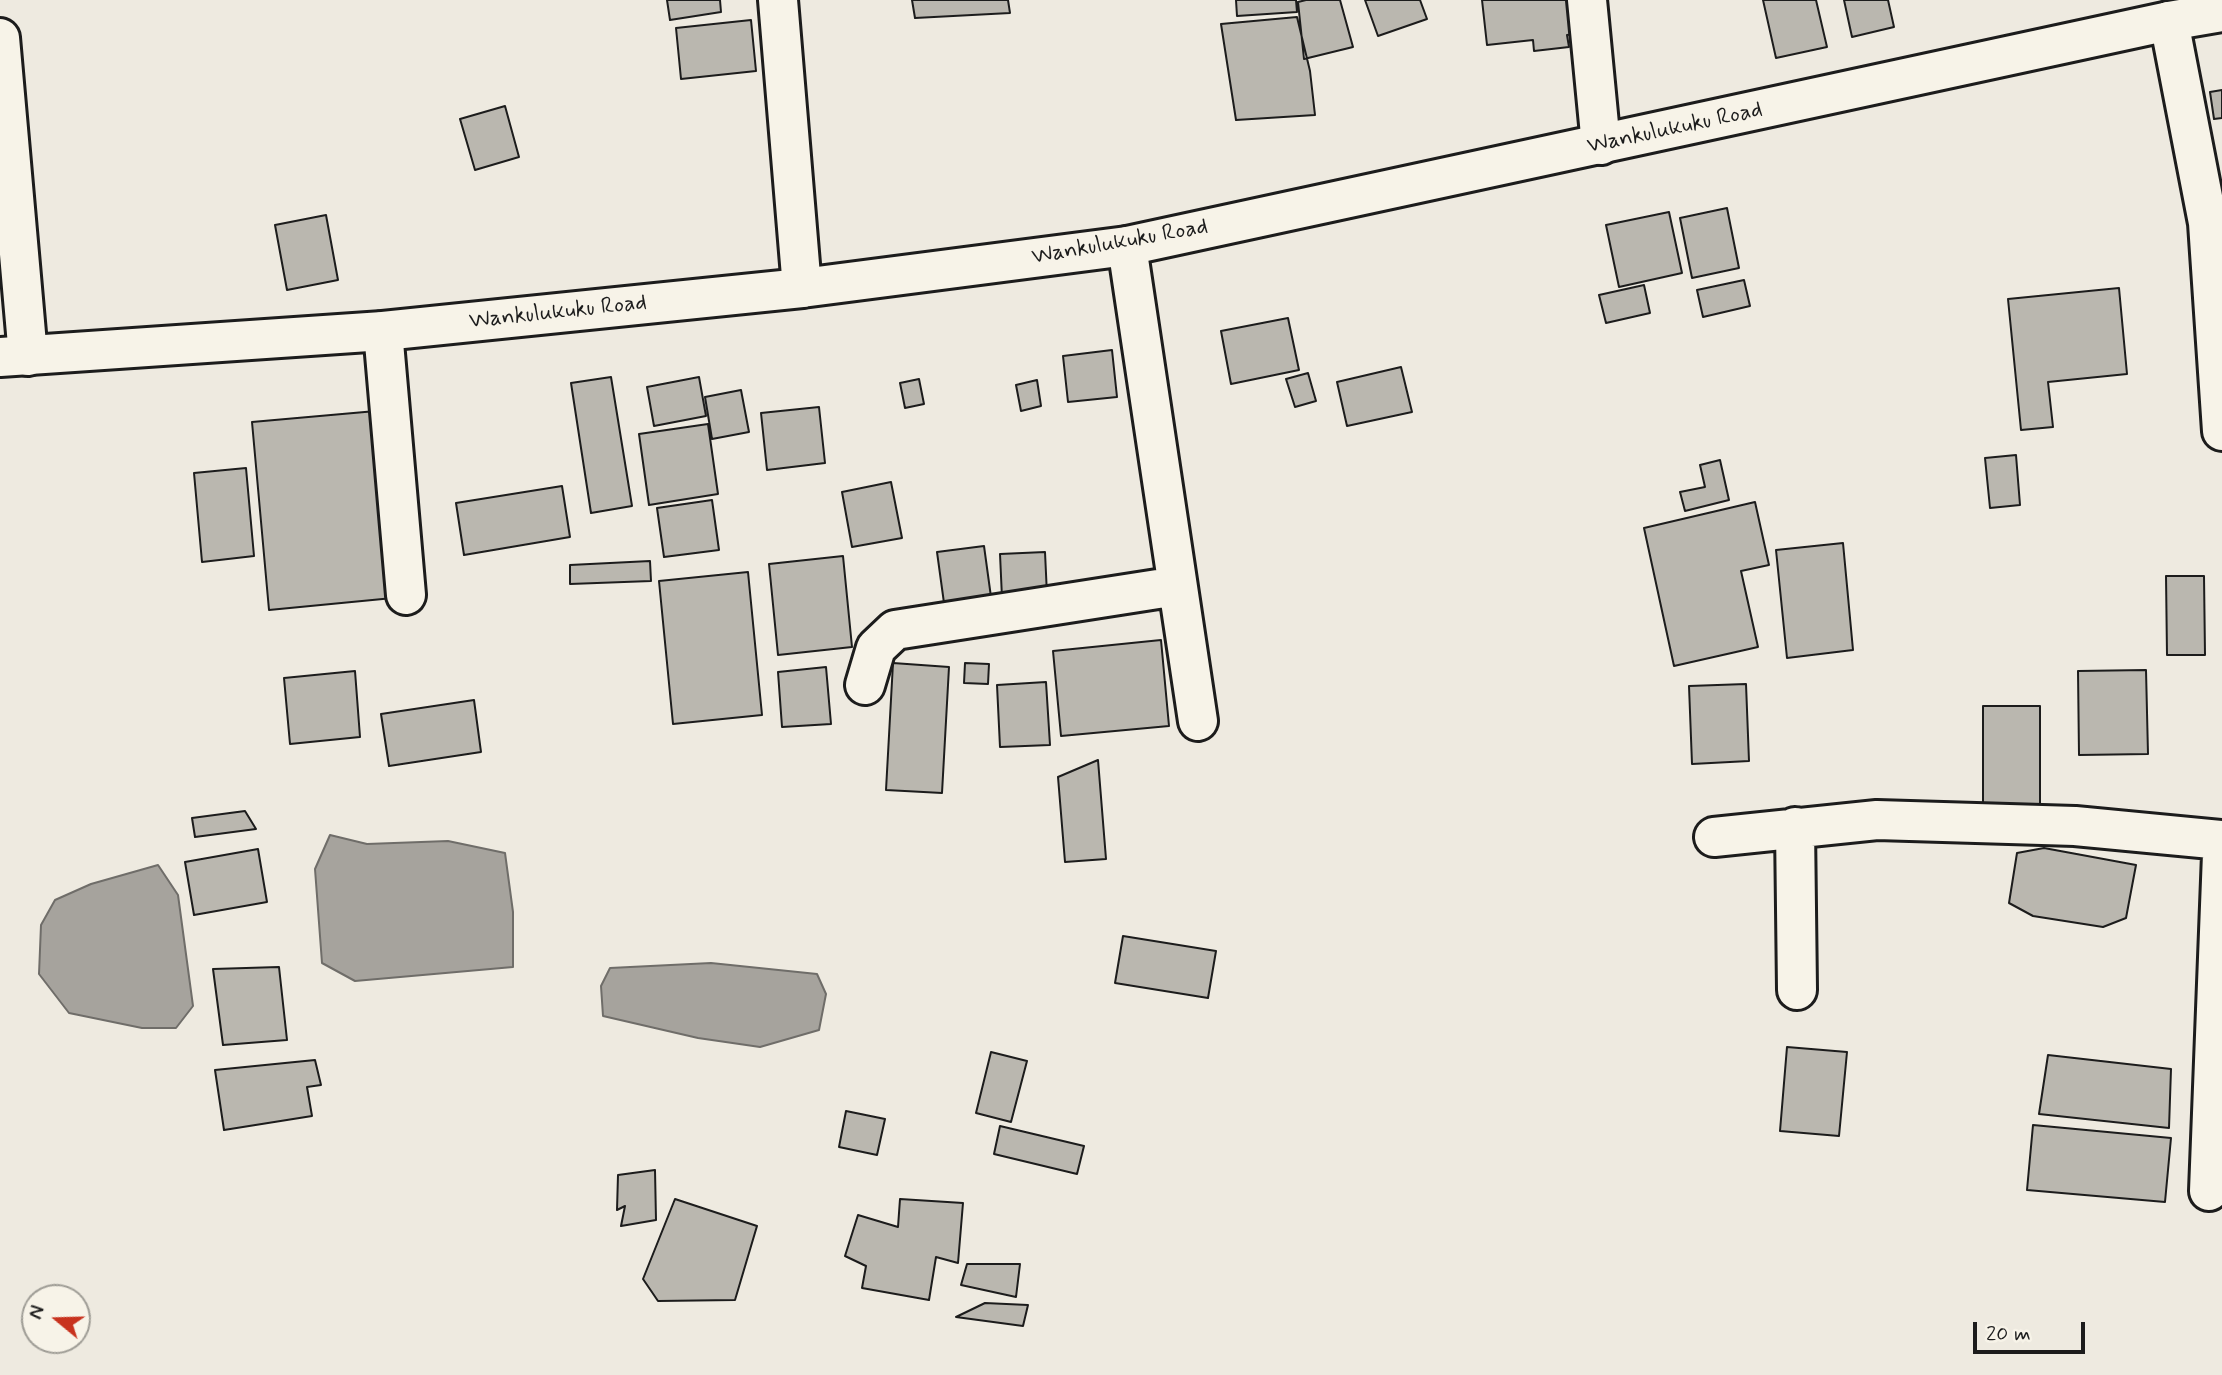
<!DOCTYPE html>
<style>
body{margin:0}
#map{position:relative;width:2222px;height:1375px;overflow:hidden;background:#eeeae0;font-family:Mynerve,sans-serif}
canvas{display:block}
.north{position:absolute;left:21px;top:1284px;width:70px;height:70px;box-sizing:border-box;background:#f7f3e8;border:2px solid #9f9d96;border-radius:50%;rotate:289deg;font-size:19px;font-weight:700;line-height:28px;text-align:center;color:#1c1c1c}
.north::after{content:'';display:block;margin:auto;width:24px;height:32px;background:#c8321e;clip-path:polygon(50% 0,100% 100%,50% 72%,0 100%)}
.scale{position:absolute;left:1973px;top:1322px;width:112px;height:32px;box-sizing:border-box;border:4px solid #1c1c1c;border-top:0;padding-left:9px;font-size:21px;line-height:24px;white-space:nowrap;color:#1c1c1c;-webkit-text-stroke:5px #f7f3e8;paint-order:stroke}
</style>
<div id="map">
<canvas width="2222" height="1375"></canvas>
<div class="north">N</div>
<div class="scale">20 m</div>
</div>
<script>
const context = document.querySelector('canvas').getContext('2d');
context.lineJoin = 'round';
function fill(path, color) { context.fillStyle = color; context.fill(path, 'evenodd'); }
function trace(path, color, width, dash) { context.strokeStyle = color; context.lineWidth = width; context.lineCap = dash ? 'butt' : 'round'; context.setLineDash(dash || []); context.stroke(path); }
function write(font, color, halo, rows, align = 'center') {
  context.font = font + ' Mynerve,sans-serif'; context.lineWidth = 6; context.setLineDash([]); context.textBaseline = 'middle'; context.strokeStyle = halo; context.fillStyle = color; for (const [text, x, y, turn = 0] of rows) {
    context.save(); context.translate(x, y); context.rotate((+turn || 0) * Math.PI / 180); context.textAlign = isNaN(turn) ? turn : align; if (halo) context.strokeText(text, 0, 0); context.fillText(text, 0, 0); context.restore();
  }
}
const water = new Path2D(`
 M 330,835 L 367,844 L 448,841 L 505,853 L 513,912 L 513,967 L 355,981 L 322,963 L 315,869 Z
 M 158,865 L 178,895 L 193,1006 L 176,1028 L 142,1028 L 69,1013 L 39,974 L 41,925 L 55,900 L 91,884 Z
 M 711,963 L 817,974 L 826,994 L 819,1030 L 760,1047 L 698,1038 L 603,1016 L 601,986 L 610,968 Z`);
fill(water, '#a6a39d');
trace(water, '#6f6d69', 2);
const building = new Path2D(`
 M 667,0 L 720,0 L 721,12 L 670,20 Z
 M 912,0 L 1008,0 L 1010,13 L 915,18 Z
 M 1236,0 L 1296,0 L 1297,12 L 1237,16 Z
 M 1306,0 L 1340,0 L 1353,47 L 1304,59 L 1298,2 Z
 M 1365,0 L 1420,0 L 1427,19 L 1378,36 Z
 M 1482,0 L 1572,0 L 1576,34 L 1567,35 L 1569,47 L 1534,51 L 1533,40 L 1487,45 Z
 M 1763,0 L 1816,0 L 1827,47 L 1776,58 Z
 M 1844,0 L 1888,0 L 1894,27 L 1852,37 Z
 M 1297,17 L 1310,71 L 1315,115 L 1236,120 L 1221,24 Z
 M 751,20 L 756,71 L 681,79 L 676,28 Z
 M 2222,90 L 2222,118 L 2214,119 L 2210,92 Z
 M 505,106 L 519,157 L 475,170 L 460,119 Z
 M 1727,208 L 1739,268 L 1692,278 L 1680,218 Z
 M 1669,212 L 1682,273 L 1619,287 L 1606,225 Z
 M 326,215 L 338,280 L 287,290 L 275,225 Z
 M 1744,280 L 1750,306 L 1703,317 L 1697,290 Z
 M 1644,285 L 1650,313 L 1606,323 L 1599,295 Z
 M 2119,288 L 2127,374 L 2048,382 L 2053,427 L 2021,430 L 2008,299 Z
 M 1288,318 L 1299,370 L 1231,384 L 1221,331 Z
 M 1112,350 L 1117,397 L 1068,402 L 1063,356 Z
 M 1401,367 L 1412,412 L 1347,426 L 1337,382 Z
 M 1308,373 L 1316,401 L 1295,407 L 1286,379 Z
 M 611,377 L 632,506 L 591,513 L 571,383 Z
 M 699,377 L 706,416 L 654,426 L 647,387 Z
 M 919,379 L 924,404 L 905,408 L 900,383 Z
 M 1037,380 L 1041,406 L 1021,411 L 1016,385 Z
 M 741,390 L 749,432 L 712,439 L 705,397 Z
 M 819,407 L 825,463 L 767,470 L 761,413 Z
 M 376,411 L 393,598 L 269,610 L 252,422 Z
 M 708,424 L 718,494 L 649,505 L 639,434 Z
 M 2016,455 L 2020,505 L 1990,508 L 1985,458 Z
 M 1720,460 L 1729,500 L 1685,511 L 1680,492 L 1705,487 L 1700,465 Z
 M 246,468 L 254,556 L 202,562 L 194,473 Z
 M 891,482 L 902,538 L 852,547 L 842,492 Z
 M 562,486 L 570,537 L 464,555 L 456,503 Z
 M 712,500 L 719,550 L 664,557 L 657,508 Z
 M 1755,502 L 1769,565 L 1741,571 L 1758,647 L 1674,666 L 1644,528 Z
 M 1843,543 L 1853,650 L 1787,658 L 1776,550 Z
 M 984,546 L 991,597 L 944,603 L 937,552 Z
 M 1045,552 L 1047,595 L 1002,598 L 1000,554 Z
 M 843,556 L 852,647 L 778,655 L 769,564 Z
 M 650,561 L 651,581 L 570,584 L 570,565 Z
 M 748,572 L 762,715 L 673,724 L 659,581 Z
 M 2166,576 L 2204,576 L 2205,655 L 2167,655 Z
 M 1161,640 L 1169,726 L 1061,736 L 1053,651 Z
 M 893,663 L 949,667 L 942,793 L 886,790 Z
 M 965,663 L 989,664 L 988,684 L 964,683 Z
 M 826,667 L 831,724 L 782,727 L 778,672 Z
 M 2146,670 L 2148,754 L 2079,755 L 2078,671 Z
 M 355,671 L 360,737 L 290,744 L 284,678 Z
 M 1046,682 L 1050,745 L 1000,747 L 997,685 Z
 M 1746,684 L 1749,761 L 1692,764 L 1689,686 Z
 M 474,700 L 481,752 L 389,766 L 381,714 Z
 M 1983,706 L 2040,706 L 2040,812 L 1983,812 Z
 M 1098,760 L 1106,859 L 1065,862 L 1058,777 Z
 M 245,811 L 256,829 L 195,837 L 192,818 Z
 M 2044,848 L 2136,865 L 2126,918 L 2103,927 L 2033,916 L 2009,903 L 2017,853 Z
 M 258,849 L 267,902 L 194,915 L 185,862 Z
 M 1123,936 L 1216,951 L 1208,998 L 1115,983 Z
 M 279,967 L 287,1040 L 223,1045 L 213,969 Z
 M 1787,1047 L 1847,1052 L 1839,1136 L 1780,1131 Z
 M 991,1052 L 1027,1061 L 1011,1122 L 976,1113 Z
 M 2048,1055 L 2171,1069 L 2169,1128 L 2039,1114 Z
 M 315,1060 L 321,1085 L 307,1087 L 312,1116 L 224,1130 L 215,1070 Z
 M 846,1111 L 885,1119 L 877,1155 L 839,1147 Z
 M 2033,1125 L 2171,1138 L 2165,1202 L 2027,1190 Z
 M 1000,1126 L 1084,1146 L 1077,1174 L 994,1154 Z
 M 655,1170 L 656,1220 L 621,1226 L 625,1206 L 617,1210 L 618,1175 Z
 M 675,1199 L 757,1226 L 735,1300 L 658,1301 L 643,1279 Z
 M 900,1199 L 963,1203 L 958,1263 L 936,1257 L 929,1300 L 862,1288 L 866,1266 L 845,1256 L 858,1215 L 898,1227 Z
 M 967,1264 L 1020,1264 L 1016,1297 L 961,1285 Z
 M 985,1303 L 1028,1305 L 1023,1326 L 956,1317 Z`);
fill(building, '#bab7af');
trace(building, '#1c1c1c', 2);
const minor = new Path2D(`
 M 778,0 L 802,288
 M 1587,0 L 1601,145
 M 2169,21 L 2208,223 L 2222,431
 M 0,38 L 28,356
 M 1127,246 L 1198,721
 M 383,331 L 406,595
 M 865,685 L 876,648 L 895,630 L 1177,586
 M 1795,827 L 1797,990
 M 1714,837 L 1877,820 L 2075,826 L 2222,840
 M 2209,1191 L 2222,854`);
const secondary = new Path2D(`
 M 0,357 L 383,331 L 802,288 L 1127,246 L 2169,21 L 2222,12`);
trace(minor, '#1c1c1c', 44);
trace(secondary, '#1c1c1c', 44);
trace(minor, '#f7f3e8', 38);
trace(secondary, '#f7f3e8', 38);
write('23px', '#1c1c1c', '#f7f3e8', [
 ["Wankulukuku Road",1675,129,-12],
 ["Wankulukuku Road",1120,243,-10],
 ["Wankulukuku Road",558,313,-6]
]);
</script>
